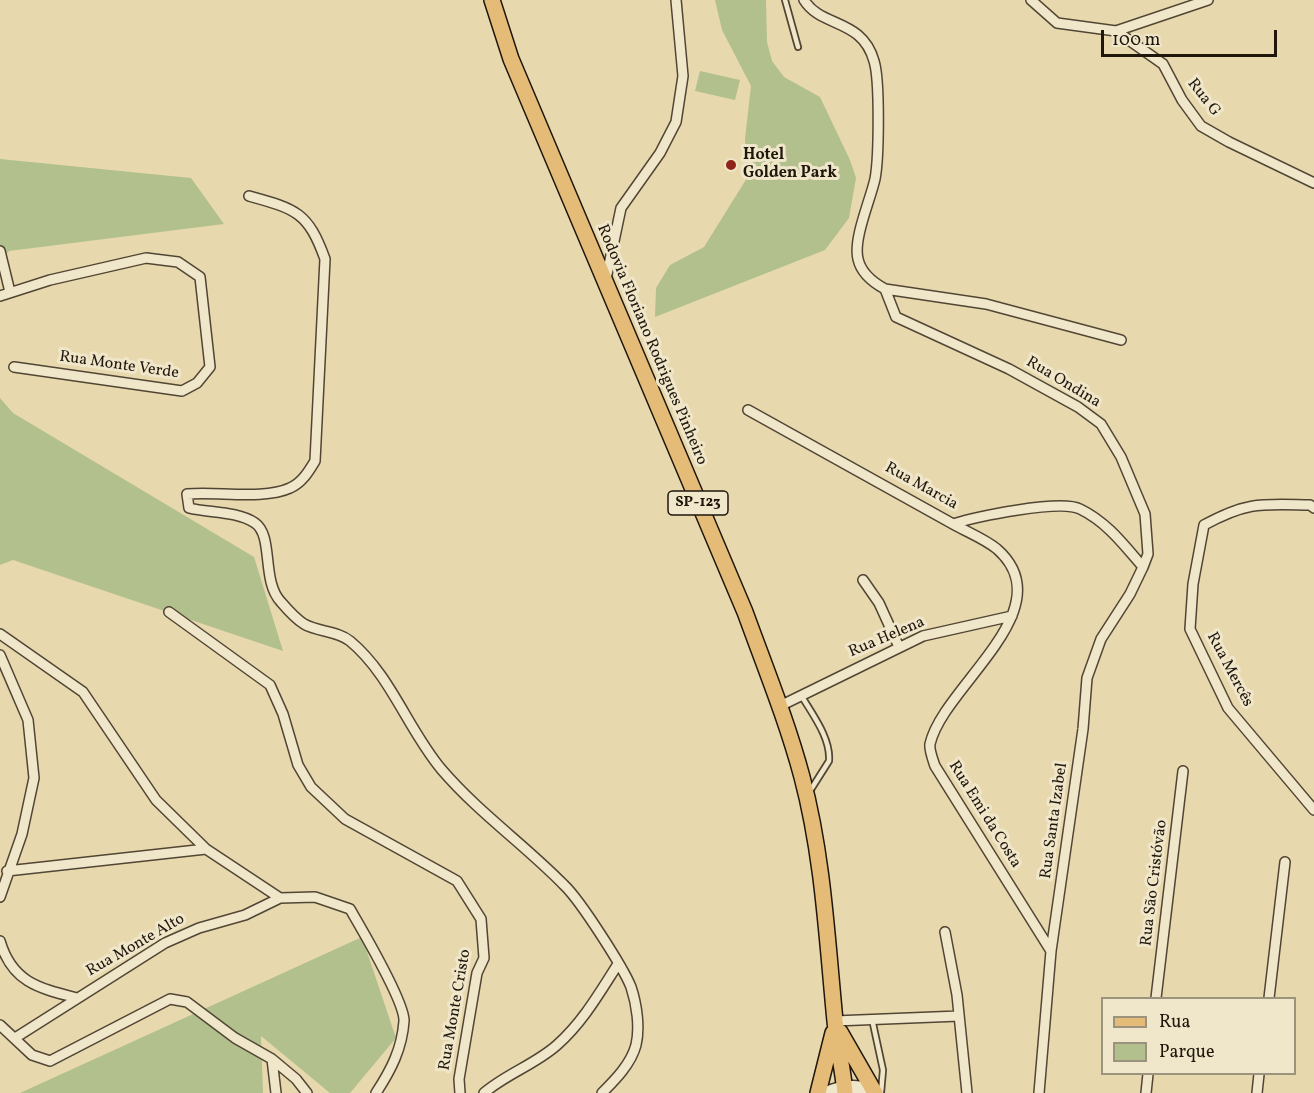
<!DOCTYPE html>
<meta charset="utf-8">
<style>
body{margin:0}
#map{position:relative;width:1314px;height:1093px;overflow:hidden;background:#e8d8ae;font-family:Vollkorn,serif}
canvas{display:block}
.legend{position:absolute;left:1101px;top:997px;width:195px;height:78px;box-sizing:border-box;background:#f0e6ca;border:2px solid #9c937e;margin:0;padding:8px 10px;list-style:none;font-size:18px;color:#1f160c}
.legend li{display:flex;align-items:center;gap:12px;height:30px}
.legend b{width:30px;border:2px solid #9c937e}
.scale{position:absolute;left:1101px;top:30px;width:176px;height:27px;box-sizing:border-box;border:3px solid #1f160c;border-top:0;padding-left:8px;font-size:18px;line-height:21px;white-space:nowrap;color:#1f160c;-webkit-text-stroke:4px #f0e6ca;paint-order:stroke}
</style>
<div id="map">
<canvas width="1314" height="1093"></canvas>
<ul class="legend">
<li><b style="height:8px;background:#e4bc77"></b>Rua</li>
<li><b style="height:16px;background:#b2c08e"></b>Parque</li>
</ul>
<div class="scale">100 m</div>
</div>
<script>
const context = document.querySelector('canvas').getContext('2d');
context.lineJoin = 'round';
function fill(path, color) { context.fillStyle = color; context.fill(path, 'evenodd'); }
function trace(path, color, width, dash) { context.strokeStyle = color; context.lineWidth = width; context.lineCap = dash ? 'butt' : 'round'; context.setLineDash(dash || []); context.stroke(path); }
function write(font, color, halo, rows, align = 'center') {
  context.font = font + ' Vollkorn,serif'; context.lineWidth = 6; context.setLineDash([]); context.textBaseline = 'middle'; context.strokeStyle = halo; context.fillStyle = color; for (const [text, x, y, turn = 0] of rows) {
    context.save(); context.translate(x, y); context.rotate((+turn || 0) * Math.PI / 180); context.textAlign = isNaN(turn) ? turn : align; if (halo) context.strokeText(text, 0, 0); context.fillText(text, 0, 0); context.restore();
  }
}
fill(new Path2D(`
 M 715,0 L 766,0 L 767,42 L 772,61 L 784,77 L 820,97 L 850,160 L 856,178 L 849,218 L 825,250 L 655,317 L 656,288 L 670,265 L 704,247 L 747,178 L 745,139 L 751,86 L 722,30 Z
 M 700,71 L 740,80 L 735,100 L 695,91 Z
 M 0,159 L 191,178 L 224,224 L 9,251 L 0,261 Z
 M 0,398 L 13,413 L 254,557 L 283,651 L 13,560 L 0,565 Z
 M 362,937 L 396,1038 L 350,1093 L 330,1093 L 261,1036 L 263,1093 L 20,1093 Z`), '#b2c08e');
const service = new Path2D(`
 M 785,0 L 798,47
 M 801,695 C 812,714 831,738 829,761 L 810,791
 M 872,1019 L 883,1070 L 881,1093`);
const minor = new Path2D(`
 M 804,0 C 821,28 862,18 874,61 C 880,80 879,158 875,179 C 870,201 853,239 858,259 C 861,273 874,283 885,289 L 986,304 L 1121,340
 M 1031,0 L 1057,23 L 1116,31 L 1208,0
 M 1116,31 L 1163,64 L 1182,100 L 1201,126 L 1229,142 L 1314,183
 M 249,196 C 296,209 308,212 325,259 L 315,461 C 309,471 302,483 290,488 C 264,500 216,491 187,494 L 189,508 C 209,513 237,511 255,523 C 274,536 261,581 281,602 C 287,609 296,619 304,624 C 318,632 338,631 350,641 C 391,675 408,730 442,770 C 479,813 525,845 564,885 C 580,900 623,967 631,987 C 637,1005 640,1028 636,1045 C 631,1064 615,1080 602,1093
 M 0,251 L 10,292
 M 606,279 L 621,208 L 660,153 L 676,122 L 683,76 L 676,0
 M 885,289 L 896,317 L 1009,369 L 1078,407 L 1101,424 L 1121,457 L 1145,514 L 1148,554 L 1143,567 L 1130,594 L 1101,639 L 1087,678 L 1083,729 L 1051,951 L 1039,1093
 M 0,296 L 50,280 L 146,258 L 178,262 L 200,277 L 210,367 L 197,383 L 182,391 L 14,367
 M 748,410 L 953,524 C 975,517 1060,499 1080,509 C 1107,522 1124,545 1143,567
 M 1314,508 L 1310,505 C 1262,504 1248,501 1204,525 L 1193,584 L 1190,629 L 1228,708 L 1314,810
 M 953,524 C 967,532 985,539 997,549 C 1065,609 943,686 930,744 C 929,750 933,760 935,766 L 1051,951
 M 863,580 L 879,603 L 899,647
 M 169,612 L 270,685 L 283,714 L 298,765 L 311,787 L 345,819 L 457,881 L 481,919 L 484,958 L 477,973 L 459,1079 L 460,1093
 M 0,634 L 83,692 L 156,800 L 206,849 L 280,898
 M 0,655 L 28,720 L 34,778 L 22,834 L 0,897
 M 780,706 L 923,636 L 1012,616
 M 7,871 L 206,849
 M 945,932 L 957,995 L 967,1093
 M 0,941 C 12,982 38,988 77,998
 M 1156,998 L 1183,771
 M 1269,998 L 1285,862
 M 835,1021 L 959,1016
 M 0,1025 L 32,1055 L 50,1061 L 170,999 L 187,1002 L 235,1038 L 272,1059 L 276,1093
 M 15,1038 L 165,943 L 199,928 L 245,915 L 280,898 L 315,897 L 350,909 C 361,928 405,1002 404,1021 C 402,1049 391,1070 376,1093
 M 272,1059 L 296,1079 L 307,1093
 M 484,1093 C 506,1074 536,1064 557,1045 C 583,1022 600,992 618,964
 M 1146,1093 L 1148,1074
 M 1257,1093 L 1259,1074`);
const tertiary = new Path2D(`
 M 826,1093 C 840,1087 861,1083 873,1093`);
const primary = new Path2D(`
 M 492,0 L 511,59 L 745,612 C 765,667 787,721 802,777 C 823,856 827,939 835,1021 C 837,1045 843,1069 845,1093
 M 840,1032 L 875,1093
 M 818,1093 L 833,1033`);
trace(service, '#514634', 8);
trace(minor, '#514634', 12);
trace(tertiary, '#514634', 15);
trace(primary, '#1f160c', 18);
trace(service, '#f0e6ca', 4.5);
trace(minor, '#f0e6ca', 9);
trace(tertiary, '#f0e6ca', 12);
trace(primary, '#e4bc77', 15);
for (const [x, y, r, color] of [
 [731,165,6,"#8f2418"]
]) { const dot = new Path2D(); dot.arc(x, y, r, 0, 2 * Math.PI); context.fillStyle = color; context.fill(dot); trace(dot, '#f0e6ca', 2); }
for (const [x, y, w] of [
 [698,503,60]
]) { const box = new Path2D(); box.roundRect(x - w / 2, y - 12, w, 24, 4.5); context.fillStyle = '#f0e6ca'; context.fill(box); trace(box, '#1f160c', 1.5); }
write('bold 15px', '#1f160c', null, [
 ["SP-123",698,503]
]);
write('16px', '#1f160c', '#f0e6ca', [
 ["Rua G",1203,98,52],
 ["Rodovia Floriano Rodrigues Pinheiro",651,345,67],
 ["Rua Monte Verde",119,366,8],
 ["Rua Ondina",1063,383,31],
 ["Rua Marcia",921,487,29],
 ["Rua Helena",887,638,-23],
 ["Rua Mercês",1229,670,62],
 ["Rua Emi da Costa",984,815,58],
 ["Rua Santa Izabel",1055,821,-82],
 ["Rua São Cristóvão",1155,883,-83],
 ["Rua Monte Alto",136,946,-30],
 ["Rua Monte Cristo",456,1010,-80]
]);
write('bold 16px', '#1f160c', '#f0e6ca', [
 ["Hotel",743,156],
 ["Golden Park",743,174]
], 'left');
</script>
